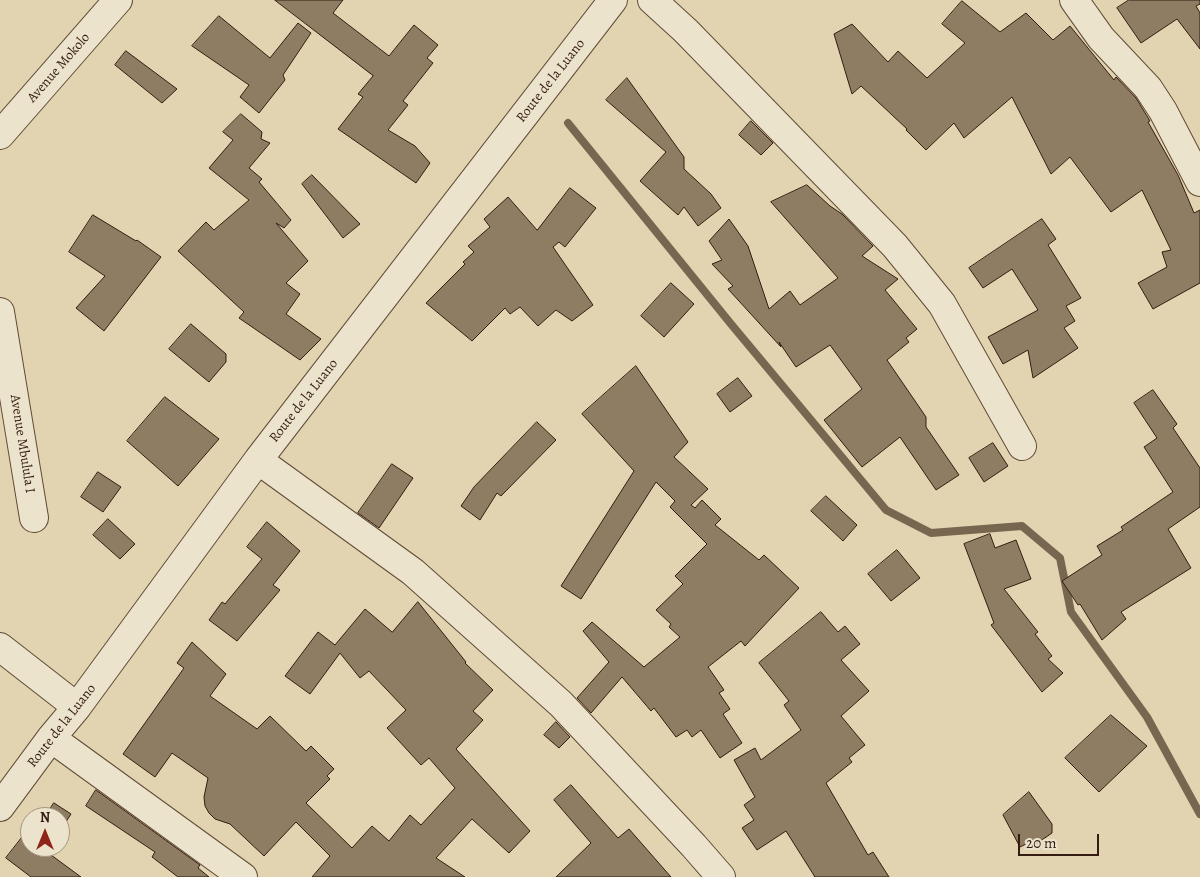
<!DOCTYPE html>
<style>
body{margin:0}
#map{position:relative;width:1200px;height:877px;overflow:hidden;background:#e2d4b0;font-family:Alegreya,serif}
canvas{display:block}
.north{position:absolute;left:20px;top:807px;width:50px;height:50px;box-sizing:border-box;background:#ece3cc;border:1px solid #a29481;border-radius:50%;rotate:0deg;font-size:14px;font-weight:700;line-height:20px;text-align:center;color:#341d10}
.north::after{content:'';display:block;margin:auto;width:18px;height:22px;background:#8f2418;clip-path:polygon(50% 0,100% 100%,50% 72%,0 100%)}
.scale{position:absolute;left:1018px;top:834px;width:81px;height:22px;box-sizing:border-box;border:2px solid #341d10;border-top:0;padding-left:6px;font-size:15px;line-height:18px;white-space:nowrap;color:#341d10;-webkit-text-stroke:4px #ece3cc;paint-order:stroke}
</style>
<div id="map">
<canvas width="1200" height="877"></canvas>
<div class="north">N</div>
<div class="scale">20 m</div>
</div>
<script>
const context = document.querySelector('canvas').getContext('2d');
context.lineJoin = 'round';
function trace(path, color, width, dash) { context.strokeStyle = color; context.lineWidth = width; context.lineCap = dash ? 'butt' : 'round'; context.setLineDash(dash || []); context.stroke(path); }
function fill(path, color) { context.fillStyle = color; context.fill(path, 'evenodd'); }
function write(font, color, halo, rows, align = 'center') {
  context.font = font + ' Alegreya,serif'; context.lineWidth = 4; context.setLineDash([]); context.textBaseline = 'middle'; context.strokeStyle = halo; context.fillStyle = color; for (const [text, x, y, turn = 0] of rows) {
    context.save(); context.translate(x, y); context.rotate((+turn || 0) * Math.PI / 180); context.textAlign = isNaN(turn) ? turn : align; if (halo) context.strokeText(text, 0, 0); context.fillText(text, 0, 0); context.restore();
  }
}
trace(new Path2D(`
 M 568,123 L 731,324 L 886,510 L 931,533 L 1022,526 L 1060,558 L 1071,612 L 1147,717 L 1200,814`), '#796650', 8);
const building = new Path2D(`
 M 275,0 L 343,0 L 333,13 L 389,56 L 414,25 L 438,45 L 427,58 L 433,63 L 403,101 L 408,105 L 388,130 L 415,146 L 430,163 L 416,183 L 338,129 L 363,97 L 358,94 L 373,76 Z
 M 1129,0 L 1200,0 L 1200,4 L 1196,6 L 1200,13 L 1200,49 L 1177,19 L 1141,43 L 1117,8 Z
 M 962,1 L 1000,32 L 1026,13 L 1053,40 L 1070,26 L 1114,80 L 1116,77 L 1136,98 L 1150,121 L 1148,122 L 1178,175 L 1194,213 L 1200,210 L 1200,283 L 1153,309 L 1138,283 L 1167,267 L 1162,252 L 1171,250 L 1142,190 L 1111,212 L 1070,157 L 1051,174 L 1012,97 L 964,138 L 954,123 L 926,150 L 906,130 L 907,129 L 861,86 L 852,94 L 834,34 L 852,24 L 888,62 L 898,51 L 927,78 L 965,43 L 942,24 Z
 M 219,16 L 270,58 L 298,23 L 311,33 L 283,75 L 285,80 L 259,113 L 240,97 L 249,85 L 192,46 Z
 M 126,51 L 177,89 L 162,103 L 115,65 Z
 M 627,78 L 684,157 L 684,169 L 711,194 L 721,208 L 698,226 L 684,207 L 678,215 L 640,181 L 666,152 L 606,100 Z
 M 241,114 L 262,132 L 261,139 L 270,143 L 249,168 L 262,179 L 259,182 L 291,220 L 284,228 L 276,223 L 308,261 L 286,283 L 300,294 L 286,314 L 321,339 L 300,360 L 239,318 L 244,312 L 178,251 L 206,222 L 214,230 L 249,200 L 209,168 L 233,140 L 223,132 Z
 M 751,121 L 773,143 L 761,155 L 739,135 Z
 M 312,175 L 360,224 L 343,238 L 302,184 Z
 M 807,185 L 830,206 L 842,214 L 873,246 L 862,256 L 898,279 L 885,290 L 917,329 L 906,338 L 909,342 L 887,360 L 926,417 L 926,427 L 959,475 L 936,490 L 900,437 L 862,467 L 824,420 L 862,389 L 830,345 L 796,367 L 779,342 L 781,347 L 728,289 L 733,286 L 712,264 L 722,260 L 709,241 L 729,219 L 748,246 L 769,309 L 790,291 L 800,305 L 838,278 L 771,202 Z
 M 570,188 L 596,208 L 565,247 L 559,242 L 553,247 L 593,305 L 572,321 L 556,310 L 538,326 L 520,307 L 510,314 L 505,308 L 472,341 L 426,303 L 465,264 L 463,262 L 474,252 L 468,246 L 490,227 L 484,219 L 508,197 L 537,230 Z
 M 93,215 L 136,241 L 137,240 L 161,257 L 104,331 L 76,308 L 105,276 L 69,252 Z
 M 1042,219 L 1056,239 L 1048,245 L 1081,298 L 1066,306 L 1075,321 L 1064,328 L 1078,348 L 1033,378 L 1028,350 L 1003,364 L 988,337 L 1038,310 L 1012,269 L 983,288 L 969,268 Z
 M 671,283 L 694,304 L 664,337 L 641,316 Z
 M 191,324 L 226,354 L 226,362 L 209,382 L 169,349 Z
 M 636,366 L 688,442 L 674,457 L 708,489 L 691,505 L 695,508 L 702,500 L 721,519 L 715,525 L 759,560 L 764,555 L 799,588 L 745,646 L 741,641 L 708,667 L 724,690 L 719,693 L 730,709 L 723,714 L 742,743 L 720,758 L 701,730 L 692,737 L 687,730 L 676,737 L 654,708 L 651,711 L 622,677 L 591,713 L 577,698 L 609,662 L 583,631 L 592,622 L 644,667 L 680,637 L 669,627 L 671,624 L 656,610 L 683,584 L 675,576 L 707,544 L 670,507 L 675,501 L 656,482 L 581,599 L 561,586 L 634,471 L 582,414 Z
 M 738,378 L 752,396 L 730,412 L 717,394 Z
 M 1153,390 L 1177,424 L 1173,428 L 1200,468 L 1200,507 L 1168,529 L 1191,568 L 1121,612 L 1126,619 L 1102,640 L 1080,604 L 1078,605 L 1062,581 L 1102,555 L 1097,546 L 1123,530 L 1121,527 L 1173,492 L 1144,447 L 1157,438 L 1134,403 Z
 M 165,397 L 219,439 L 178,486 L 127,441 Z
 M 537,422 L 556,440 L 501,496 L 497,493 L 480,520 L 461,506 L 474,487 Z
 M 993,443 L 1008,466 L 984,482 L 969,458 Z
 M 392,464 L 413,478 L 379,528 L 358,513 Z
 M 98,472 L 121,487 L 103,512 L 81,497 Z
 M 826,496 L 857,525 L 843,541 L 811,511 Z
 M 108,519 L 135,544 L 120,559 L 93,535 Z
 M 267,522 L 300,551 L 273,585 L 280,590 L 237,641 L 209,620 L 222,602 L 225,604 L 262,559 L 247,547 Z
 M 990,534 L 995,548 L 1016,540 L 1031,579 L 1004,589 L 1038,632 L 1035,634 L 1052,656 L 1048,659 L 1063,673 L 1042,692 L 991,625 L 994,623 L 964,544 Z
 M 897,550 L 920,578 L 891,601 L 868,574 Z
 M 418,602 L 466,662 L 465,663 L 493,690 L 473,711 L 483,720 L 456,749 L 530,831 L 509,853 L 472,819 L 436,858 L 465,877 L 312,877 L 330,856 L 296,822 L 264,856 L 230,824 L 215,819 L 209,813 L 205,806 L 204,797 L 208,778 L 172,753 L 155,777 L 123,754 L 184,668 L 177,663 L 192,642 L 226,674 L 210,696 L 257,729 L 270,716 L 306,751 L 311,746 L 334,769 L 327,776 L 330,779 L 306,803 L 352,848 L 372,826 L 389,841 L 410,815 L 421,825 L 455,788 L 429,758 L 421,765 L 387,728 L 406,710 L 369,671 L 360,678 L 340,653 L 310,694 L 285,676 L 318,632 L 335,645 L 365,609 L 392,632 Z
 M 821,612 L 838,632 L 845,626 L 860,644 L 841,660 L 869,691 L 841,716 L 865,745 L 849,758 L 852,762 L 826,783 L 868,855 L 873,852 L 889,877 L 815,877 L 786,831 L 757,850 L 742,828 L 754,820 L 744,805 L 755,797 L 734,760 L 755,748 L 761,760 L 801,730 L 784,705 L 789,701 L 759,663 Z
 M 1111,715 L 1147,746 L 1099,792 L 1065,758 Z
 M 556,722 L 570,737 L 559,748 L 544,735 Z
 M 571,785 L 618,838 L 629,829 L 671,877 L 556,877 L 591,843 L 554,800 Z
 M 96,790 L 200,865 L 198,868 L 209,877 L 178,877 L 152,857 L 155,852 L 86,806 Z
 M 1029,792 L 1052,824 L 1052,833 L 1036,844 L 1034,840 L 1020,847 L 1003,815 Z
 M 54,803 L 71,814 L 60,831 L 60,817 L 45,817 Z
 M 24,835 L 30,839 L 30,847 L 50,847 L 47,852 L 81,877 L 31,877 L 6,858 Z`);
fill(building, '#8e7c63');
trace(building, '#341d10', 1);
const minor = new Path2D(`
 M 652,0 L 686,31 L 895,246 L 942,304 L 1022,446
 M 1074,0 L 1101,38 L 1148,88 L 1163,111 L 1200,182
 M 0,135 L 118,0
 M 0,312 L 34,518
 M 258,460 L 413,572 L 561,704 L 694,846 L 721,877
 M 0,647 L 77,707
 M 51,738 L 243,877
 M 0,807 L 51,738 L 77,707 L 258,460 L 613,0`);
trace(minor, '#604b38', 30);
trace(minor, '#ece3cc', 28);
write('14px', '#341d10', '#ece3cc', [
 ["Avenue Mokolo",59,68,-49],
 ["Route de la Luano",551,81,-52],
 ["Route de la Luano",304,401,-52],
 ["Avenue Mbulula I",22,444,81],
 ["Route de la Luano",62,726,-52]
]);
</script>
